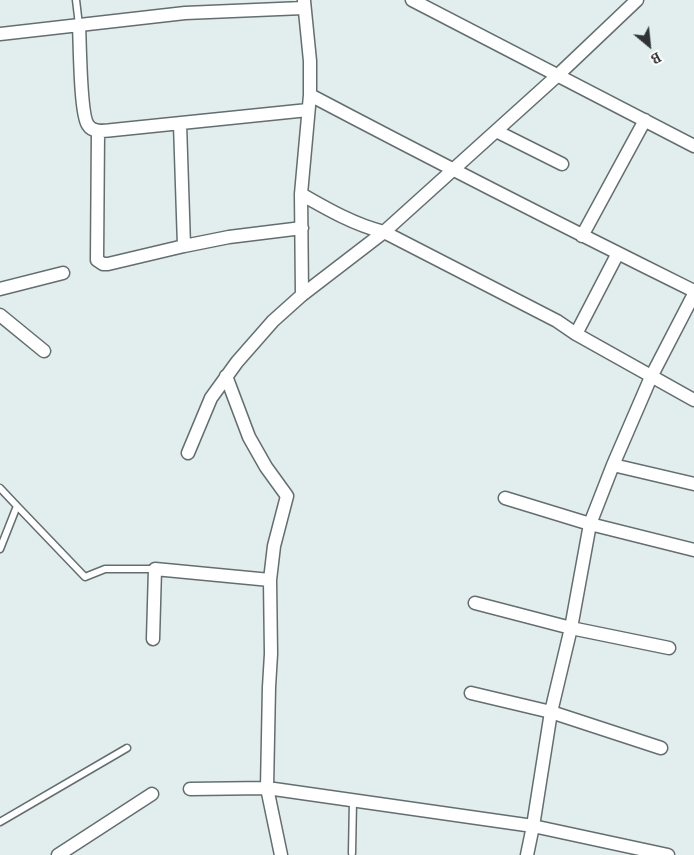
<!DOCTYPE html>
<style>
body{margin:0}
#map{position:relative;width:694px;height:855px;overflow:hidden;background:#e2edee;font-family:"PT Serif",serif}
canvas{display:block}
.north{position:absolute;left:624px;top:20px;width:50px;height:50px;-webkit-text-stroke:4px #fff;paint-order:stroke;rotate:152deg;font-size:14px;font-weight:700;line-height:20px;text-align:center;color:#2f3334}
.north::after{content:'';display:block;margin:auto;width:18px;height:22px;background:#2f3334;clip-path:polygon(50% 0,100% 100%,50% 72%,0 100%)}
</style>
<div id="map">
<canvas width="694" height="855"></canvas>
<div class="north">B</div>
</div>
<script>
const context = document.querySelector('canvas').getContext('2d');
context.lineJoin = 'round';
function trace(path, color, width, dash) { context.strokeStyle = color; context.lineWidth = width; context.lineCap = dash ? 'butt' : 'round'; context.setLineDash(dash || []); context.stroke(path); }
const service = new Path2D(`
 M 76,0 L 79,25
 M 0,488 L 17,506 L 0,549
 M 17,506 L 85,577 L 105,569 L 155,569
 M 0,822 L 127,748
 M 352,853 L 353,800`);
const minor = new Path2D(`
 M 412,0 L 694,146
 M 79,25 C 80,43 80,114 88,125 C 93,133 104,131 113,130 L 308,110
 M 0,34 L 185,13 L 303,8
 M 310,95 C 437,162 565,227 694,291
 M 180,124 L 184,246
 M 98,131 L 97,260 L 103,264 L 108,264 L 184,246 L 229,237 L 302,228
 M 496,131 L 562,164
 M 301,194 C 327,209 355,225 384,232 L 557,321 L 576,334 L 694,400
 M 582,236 L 645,120
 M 0,289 L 63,273
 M 302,295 L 301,194 L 310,95 L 310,61 L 304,1
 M 0,315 L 44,351
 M 576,334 L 618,253
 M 226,376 L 249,437 L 266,467 L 287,496 L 274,546 L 270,580 L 271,654 L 269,687 L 267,788 L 281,855
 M 188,453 L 211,398 L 237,362 L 273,321 L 302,295 L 384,232 L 558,75 L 637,0
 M 613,465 L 694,484
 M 505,498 L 590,524 L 694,550
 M 475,603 L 571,628 L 669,648
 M 153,639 L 155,569 L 270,580
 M 471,693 L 551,712 L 661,748
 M 190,789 L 267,788 L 533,826 L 668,855
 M 58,855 L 152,794
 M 527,855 L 533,826 L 551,712 L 571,628 L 590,524 L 613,465 L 651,377 L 694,294`);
trace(service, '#646e6f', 9);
trace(minor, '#646e6f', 15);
trace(service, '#fff', 6);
trace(minor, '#fff', 12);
</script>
